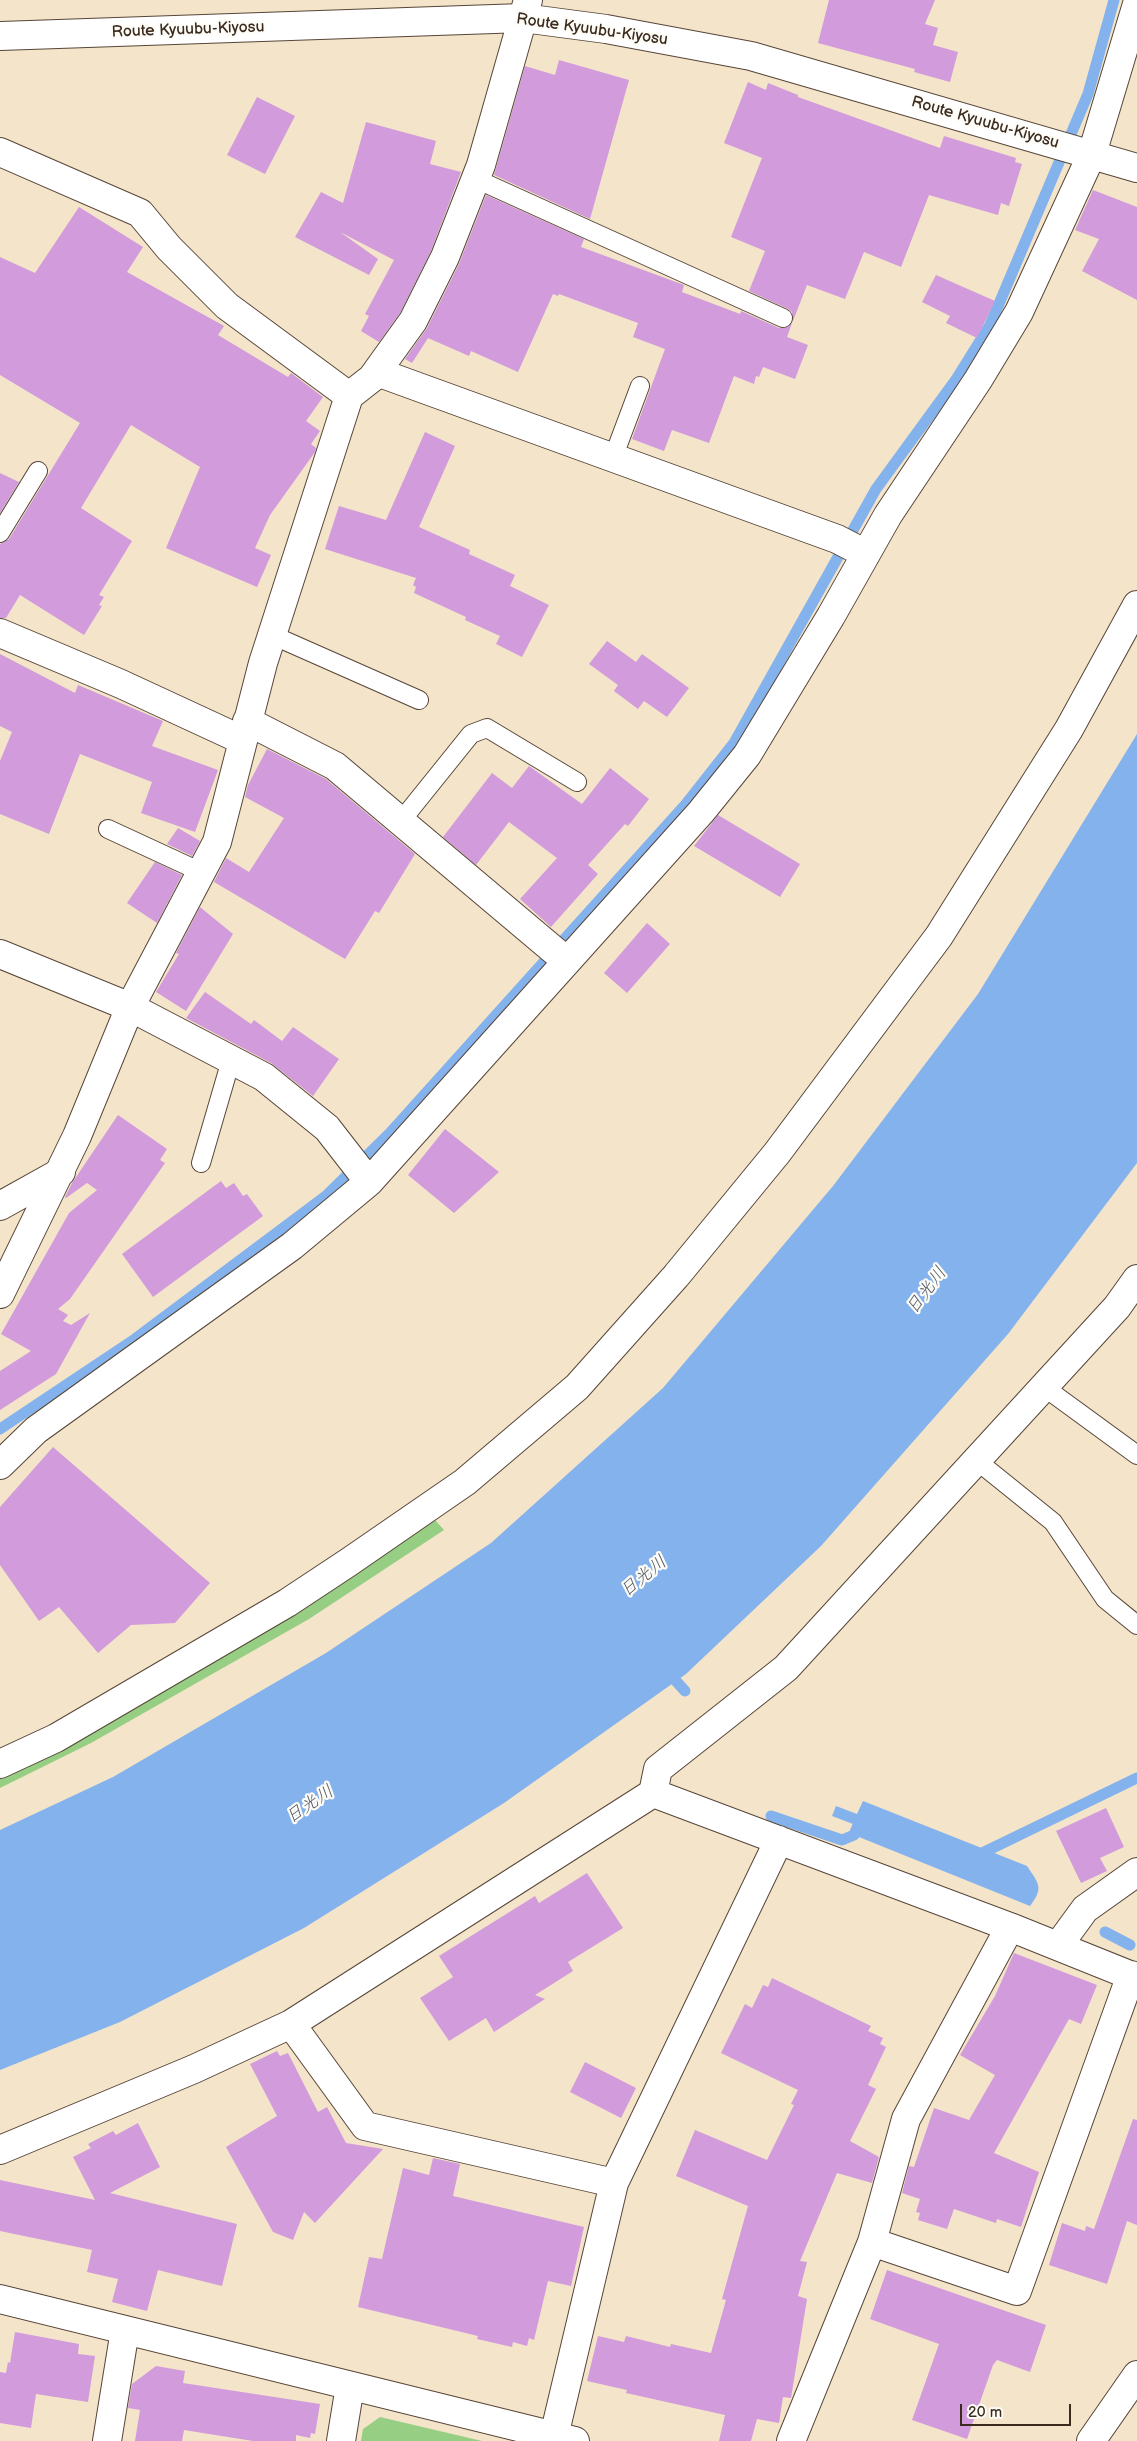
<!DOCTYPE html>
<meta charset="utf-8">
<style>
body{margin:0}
#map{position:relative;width:1137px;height:2441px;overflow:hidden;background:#f4e4ca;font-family:"Balsamiq Sans",sans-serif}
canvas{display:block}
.scale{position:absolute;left:960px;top:2404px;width:111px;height:22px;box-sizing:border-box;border:2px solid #3b2a1e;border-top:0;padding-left:6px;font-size:15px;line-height:18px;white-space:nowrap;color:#3b2a1e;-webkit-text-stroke:4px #fdfcf7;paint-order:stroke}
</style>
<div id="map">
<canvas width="1137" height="2441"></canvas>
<div class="scale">20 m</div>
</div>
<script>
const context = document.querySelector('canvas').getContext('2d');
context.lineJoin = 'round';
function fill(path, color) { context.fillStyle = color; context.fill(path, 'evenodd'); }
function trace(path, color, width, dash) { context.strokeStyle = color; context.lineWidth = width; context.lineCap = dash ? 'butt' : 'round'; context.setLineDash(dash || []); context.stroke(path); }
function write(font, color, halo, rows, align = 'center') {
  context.font = font + ' "Balsamiq Sans","Klee One",sans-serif'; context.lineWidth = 4.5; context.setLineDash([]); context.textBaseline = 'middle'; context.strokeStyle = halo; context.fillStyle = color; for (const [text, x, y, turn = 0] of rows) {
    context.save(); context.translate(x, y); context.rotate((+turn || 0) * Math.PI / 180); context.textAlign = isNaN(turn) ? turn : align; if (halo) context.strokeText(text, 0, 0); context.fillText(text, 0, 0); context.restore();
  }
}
fill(new Path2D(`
 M 435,1520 L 444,1530 L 309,1619 L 91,1743 L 0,1788 L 0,1773 L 294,1611 Z
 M 380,2417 L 482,2441 L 361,2441 L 363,2429 Z`), '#96cf83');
fill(new Path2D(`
 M 1137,734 L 1137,1163 L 1008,1334 L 821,1546 L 686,1674 L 504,1803 L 304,1928 L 120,2022 L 0,2070 L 0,1830 L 113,1777 L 326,1653 L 491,1543 L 663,1388 L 833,1186 L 978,994 Z
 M 863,1801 L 1027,1866 C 1039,1884 1044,1888 1030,1906 L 849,1833 L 853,1824 L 832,1816 L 836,1806 L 857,1814 Z`), '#83b2ed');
trace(new Path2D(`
 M 0,1429 L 135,1339 L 326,1196 L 390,1133 L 686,804 L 734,743 L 876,489 L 957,378 L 990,325 L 1088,94 L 1114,0
 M 666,1670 L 685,1691
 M 771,1816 L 842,1840 L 854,1835 L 860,1821
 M 974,1857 L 1137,1778
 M 1105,1932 L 1130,1945`), '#83b2ed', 11);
fill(new Path2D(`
 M 829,0 L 935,0 L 925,24 L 938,28 L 933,45 L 958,52 L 950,82 L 914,72 L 915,69 L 818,43 Z
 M 559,60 L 629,80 L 590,219 L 494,175 L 525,66 L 555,75 Z
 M 748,82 L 766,90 L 768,83 L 798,95 L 798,97 L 940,148 L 944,136 L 1016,158 L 1015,162 L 1022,164 L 1009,206 L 1001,203 L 998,215 L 929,195 L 901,267 L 864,252 L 845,299 L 807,285 L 793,321 L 792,312 L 788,309 L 749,291 L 765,251 L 731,237 L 762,158 L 724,143 Z
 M 257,97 L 295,116 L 265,174 L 227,155 Z
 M 366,122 L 436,141 L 430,164 L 461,172 L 431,251 L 400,313 L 379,342 L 361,331 L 369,316 L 365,314 L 394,260 L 340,232 L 378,259 L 369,275 L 295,237 L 321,192 L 343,203 Z
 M 1093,190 L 1137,207 L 1137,300 L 1082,271 L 1099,239 L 1075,230 Z
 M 486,195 L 584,239 L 581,247 L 684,285 L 682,292 L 740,314 L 741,311 L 779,328 L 785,328 L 792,323 L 787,337 L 808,345 L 795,379 L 763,367 L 759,377 L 756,376 L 754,384 L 734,376 L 709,443 L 672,430 L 664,451 L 632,439 L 665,349 L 633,337 L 638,323 L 559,294 L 558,296 L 553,294 L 518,372 L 471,351 L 469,356 L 428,338 L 412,363 L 405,359 L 427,328 L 459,264 Z
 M 79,207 L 143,247 L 127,272 L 224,326 L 218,335 L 288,377 L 291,373 L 323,397 L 306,421 L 320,431 L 311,444 L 316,448 L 315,452 L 270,515 L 255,548 L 271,555 L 257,587 L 166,548 L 200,467 L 131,425 L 81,508 L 132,541 L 99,595 L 104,597 L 99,605 L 102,606 L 84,635 L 20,595 L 6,618 L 0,618 L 0,544 L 9,539 L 80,423 L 0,375 L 0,257 L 35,273 Z
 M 936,275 L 995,301 L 977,338 L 946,323 L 950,316 L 922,302 Z
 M 425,432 L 455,446 L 419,527 L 470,550 L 469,554 L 515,575 L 510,586 L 549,605 L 522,657 L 496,644 L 500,636 L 465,620 L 466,617 L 414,593 L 416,587 L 413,585 L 416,578 L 325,549 L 339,506 L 386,520 Z
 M 0,473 L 19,482 L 0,513 Z
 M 607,641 L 636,662 L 642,654 L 689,688 L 667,717 L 644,701 L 638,709 L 614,691 L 618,685 L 589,664 Z
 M 0,654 L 75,693 L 78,685 L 163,721 L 152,746 L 218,770 L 195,832 L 141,813 L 152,782 L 80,754 L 49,834 L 0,814 L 0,761 L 12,732 L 0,726 Z
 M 267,749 L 326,779 L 415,854 L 379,913 L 375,911 L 345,959 L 214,882 L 226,858 L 249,872 L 284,818 L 245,797 L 248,785 Z
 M 529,766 L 582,804 L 610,768 L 649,799 L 628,826 L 625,824 L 588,865 L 598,874 L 551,927 L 520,899 L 557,858 L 509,822 L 476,865 L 443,837 L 492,773 L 512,788 Z
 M 718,815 L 800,864 L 780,897 L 694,846 Z
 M 178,828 L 200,841 L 192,856 L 167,844 Z
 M 155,862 L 182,875 L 157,923 L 127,903 Z
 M 200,907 L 233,934 L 186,1011 L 156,992 L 179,954 L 176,953 Z
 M 647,923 L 670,944 L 627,993 L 604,973 Z
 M 205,992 L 251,1024 L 254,1020 L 282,1041 L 293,1027 L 339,1059 L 313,1096 L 271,1063 L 186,1018 Z
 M 118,1115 L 167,1149 L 160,1160 L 165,1163 L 70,1299 L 58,1309 L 68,1315 L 63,1321 L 71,1325 L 90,1313 L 56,1374 L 0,1410 L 0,1371 L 31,1351 L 1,1334 L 69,1213 L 97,1190 L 87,1183 L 66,1198 L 65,1197 L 72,1183 Z
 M 445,1129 L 499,1172 L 454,1213 L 408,1175 Z
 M 221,1181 L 226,1188 L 234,1183 L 243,1196 L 247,1194 L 263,1216 L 153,1297 L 122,1254 Z
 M 53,1447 L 210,1583 L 175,1623 L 131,1625 L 98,1653 L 59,1607 L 39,1621 L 0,1565 L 0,1507 Z
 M 1106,1808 L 1124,1847 L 1100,1858 L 1107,1871 L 1081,1883 L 1056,1831 Z
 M 587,1873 L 623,1928 L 568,1962 L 573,1971 L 535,1995 L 545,1999 L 494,2032 L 486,2018 L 449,2041 L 420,1998 L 453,1977 L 439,1956 L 535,1896 L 539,1903 Z
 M 1014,1953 L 1097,1985 L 1081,2024 L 1069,2019 L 994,2153 L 1039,2172 L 1021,2227 L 997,2219 L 996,2223 L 954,2209 L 947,2229 L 918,2220 L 920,2213 L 916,2212 L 920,2199 L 902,2193 L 909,2166 L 914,2167 L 934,2108 L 969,2120 L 995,2075 L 960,2055 L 995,1996 Z
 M 772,1978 L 871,2026 L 868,2031 L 883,2038 L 880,2044 L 886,2047 L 868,2085 L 876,2089 L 850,2141 L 879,2157 L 872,2183 L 837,2173 L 800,2261 L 807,2262 L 798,2296 L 807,2299 L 791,2398 L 783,2397 L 779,2423 L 757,2419 L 751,2441 L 719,2441 L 725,2415 L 626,2393 L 627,2390 L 587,2381 L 598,2336 L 624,2342 L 626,2336 L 670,2347 L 671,2344 L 711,2353 L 726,2300 L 722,2299 L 748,2206 L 676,2176 L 695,2130 L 767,2160 L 794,2105 L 791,2104 L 798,2090 L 721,2053 L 745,2004 L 752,2008 L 763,1985 L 768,1987 Z
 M 277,2051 L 280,2056 L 288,2053 L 318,2112 L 327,2107 L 346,2143 L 383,2149 L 315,2223 L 304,2212 L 293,2240 L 273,2232 L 226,2147 L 277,2116 L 250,2064 Z
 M 585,2062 L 636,2088 L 621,2118 L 570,2092 Z
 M 1133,2119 L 1137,2120 L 1137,2225 L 1127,2221 L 1107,2284 L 1049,2265 L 1062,2223 L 1085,2231 L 1086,2226 L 1094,2229 Z
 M 138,2123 L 160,2167 L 110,2193 L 237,2224 L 222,2286 L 158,2270 L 147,2311 L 112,2302 L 118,2279 L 87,2272 L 92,2250 L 0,2231 L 0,2180 L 95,2200 L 73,2157 L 91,2148 L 88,2144 L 113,2131 L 116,2135 Z
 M 433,2158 L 460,2164 L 453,2196 L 584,2227 L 571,2286 L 548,2281 L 534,2340 L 529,2338 L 527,2346 L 513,2342 L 512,2347 L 477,2339 L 478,2336 L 358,2307 L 369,2257 L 382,2259 L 403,2168 L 429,2175 Z
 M 887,2270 L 1046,2325 L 1030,2372 L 997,2360 L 993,2365 L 967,2439 L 912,2420 L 939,2344 L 870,2319 Z
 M 15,2332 L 79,2344 L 78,2354 L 95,2356 L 88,2402 L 36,2394 L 31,2428 L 0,2423 L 0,2372 L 6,2373 L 8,2362 L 10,2363 Z
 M 156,2366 L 185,2371 L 183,2383 L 320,2404 L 315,2434 L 311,2433 L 310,2438 L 296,2435 L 296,2441 L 253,2441 L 184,2430 L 182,2441 L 135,2441 L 140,2410 L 128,2408 L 132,2384 Z`), '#d19bdc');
const service = new Path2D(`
 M 476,179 L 783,318
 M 613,458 L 640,386
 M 0,533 L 38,471
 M 272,635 L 419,700
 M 401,821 L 471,734 L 487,728 L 577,782
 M 108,829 L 201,872
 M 201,1163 L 231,1060
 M 1044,1387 L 1137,1455
 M 976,1460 L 1053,1522 L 1105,1599 L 1137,1625`);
const minor = new Path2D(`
 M 0,152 L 140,213 L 169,248 L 227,306 L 349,396
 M 377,372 L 837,539 L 866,554
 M 0,633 L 121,684 L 242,740
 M 247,721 L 335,766 L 563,958
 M 0,954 L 130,1007 L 264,1077 L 327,1128 L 369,1182
 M 0,1206 L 61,1172
 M 0,1294 L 77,1136 L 130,1007 L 217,842 L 263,663 L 349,396 L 372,378 L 413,321 L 445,257 L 481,165 L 528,0
 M 0,1465 L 36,1430 L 292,1246 L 369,1182 L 701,812 L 747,755 L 831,616 L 888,515 L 978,380 L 1019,312 L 1092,154 L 1137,4
 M 0,1764 L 56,1738 L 287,1603 L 349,1562 L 465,1482 L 577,1387 L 676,1276 L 777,1153 L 939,936 L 1069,729 L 1137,605
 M 653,1793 L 658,1769 L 786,1668 L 1117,1307 L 1137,1279
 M 1058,1946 L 1085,1909 L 1137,1872
 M 291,2024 L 365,2126 L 614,2183
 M 0,2150 L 194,2069 L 291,2024 L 653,1793 L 1010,1927 L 1137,1978
 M 872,2242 L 1017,2291 L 1131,1975
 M 554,2436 L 614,2183 L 779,1840
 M 341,2441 L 350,2386
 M 791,2441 L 872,2242 L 906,2119 L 1010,1927`);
const tertiary = new Path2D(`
 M 0,2299 L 575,2441
 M 107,2441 L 125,2330`);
const secondary = new Path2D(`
 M 0,36 L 523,18 L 606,29 L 751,56 L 1137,168
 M 1091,2441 L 1137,2375`);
trace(service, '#574638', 20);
trace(minor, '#574638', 30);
trace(tertiary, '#574638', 30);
trace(secondary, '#574638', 30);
trace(service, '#fff', 18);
trace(minor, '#fff', 28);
trace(tertiary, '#fff', 28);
trace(secondary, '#fff', 28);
write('16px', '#3b2a1e', '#fdfcf7', [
 ["Route Kyuubu-Kiyosu",188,30,-2],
 ["Route Kyuubu-Kiyosu",592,30,8],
 ["Route Kyuubu-Kiyosu",985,123,16]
]);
write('italic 18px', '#545a66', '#fdfcf7', [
 ["日光川",927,1291,-53],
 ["日光川",644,1577,-39],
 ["日光川",310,1805,-34]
]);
</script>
